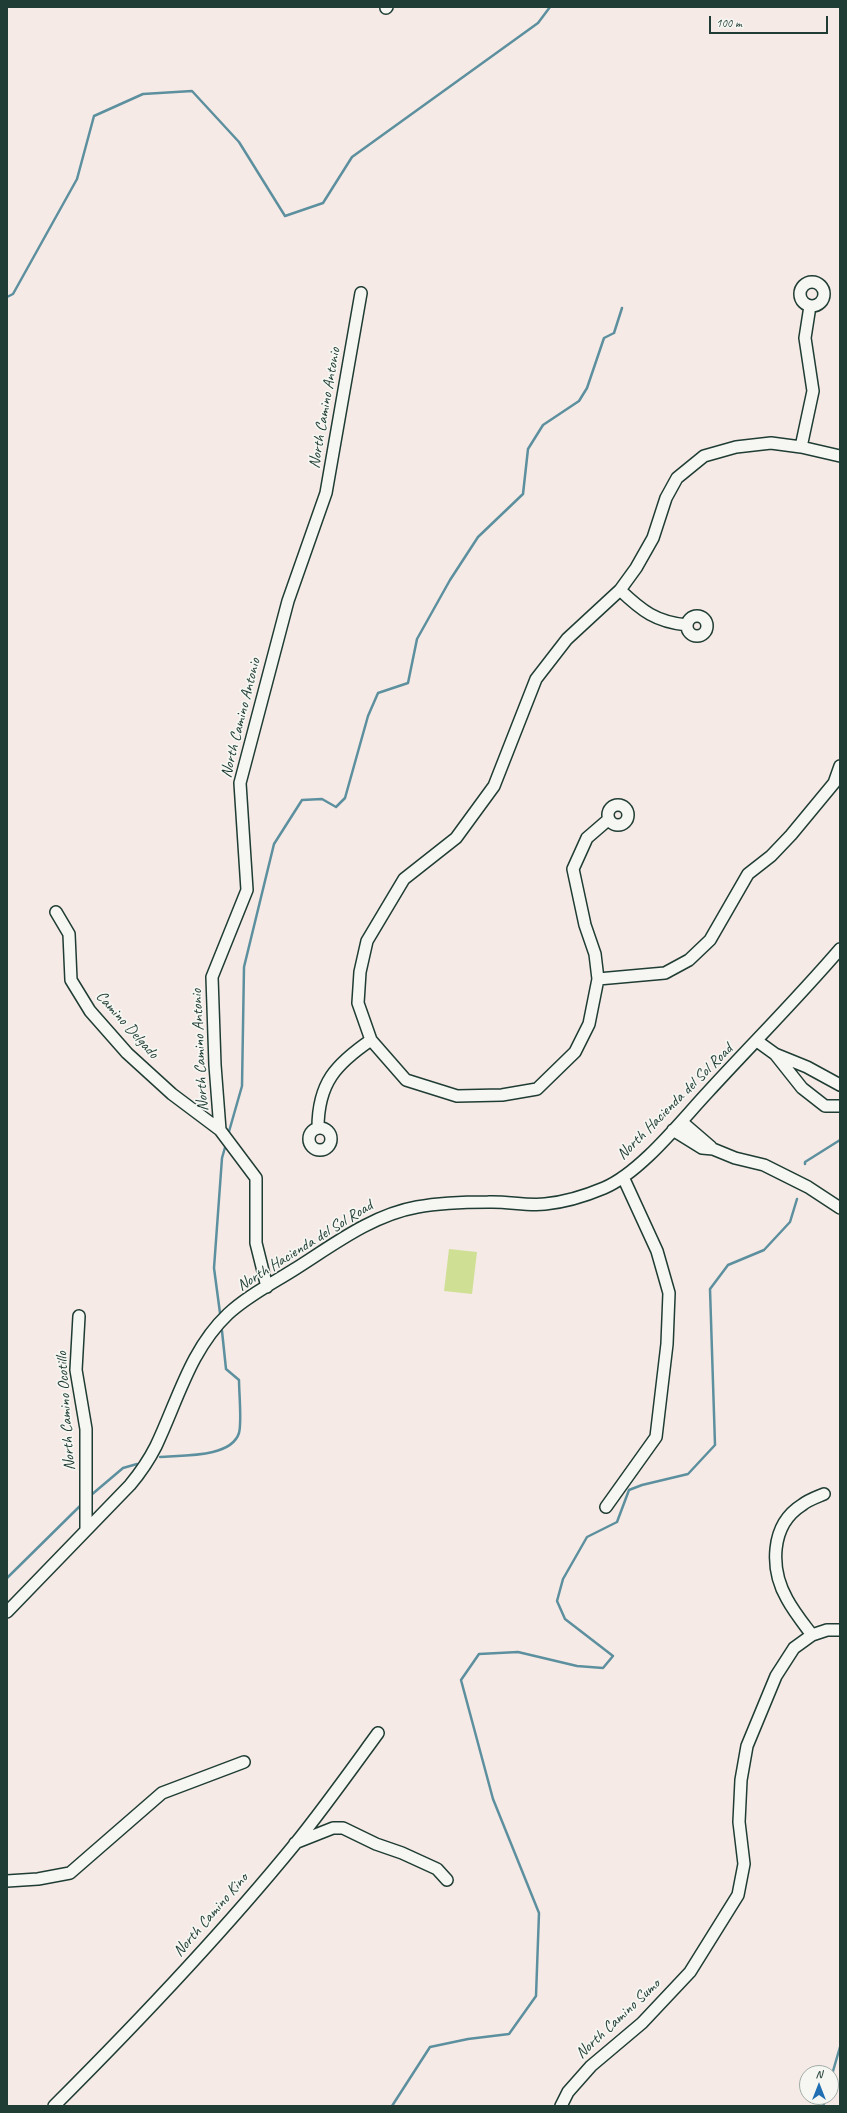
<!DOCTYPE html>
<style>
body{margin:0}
#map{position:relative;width:847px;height:2113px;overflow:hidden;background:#f6eae6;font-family:Caveat,sans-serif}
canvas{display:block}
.frame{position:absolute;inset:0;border:8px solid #1f3d34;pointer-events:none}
.north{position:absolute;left:799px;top:2065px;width:40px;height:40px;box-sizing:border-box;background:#f6f6f2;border:1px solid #a0aca6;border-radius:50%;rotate:0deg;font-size:11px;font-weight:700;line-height:16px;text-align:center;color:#1f3d34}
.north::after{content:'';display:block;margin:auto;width:14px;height:18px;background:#1f6fb2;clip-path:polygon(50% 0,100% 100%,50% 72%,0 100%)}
.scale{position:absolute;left:709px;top:16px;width:119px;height:18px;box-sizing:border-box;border:2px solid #1f3d34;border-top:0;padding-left:5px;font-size:12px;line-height:14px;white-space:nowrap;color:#1f3d34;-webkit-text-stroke:3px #f6f6f2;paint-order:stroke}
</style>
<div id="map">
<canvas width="847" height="2113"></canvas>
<div class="frame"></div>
<div class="north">N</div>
<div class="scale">100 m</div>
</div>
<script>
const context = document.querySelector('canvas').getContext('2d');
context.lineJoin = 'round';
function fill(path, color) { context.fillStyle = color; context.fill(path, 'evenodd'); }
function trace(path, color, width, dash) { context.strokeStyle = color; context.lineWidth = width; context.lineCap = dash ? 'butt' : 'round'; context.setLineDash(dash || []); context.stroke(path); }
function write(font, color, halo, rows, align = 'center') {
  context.font = font + ' Caveat,sans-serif'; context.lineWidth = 3.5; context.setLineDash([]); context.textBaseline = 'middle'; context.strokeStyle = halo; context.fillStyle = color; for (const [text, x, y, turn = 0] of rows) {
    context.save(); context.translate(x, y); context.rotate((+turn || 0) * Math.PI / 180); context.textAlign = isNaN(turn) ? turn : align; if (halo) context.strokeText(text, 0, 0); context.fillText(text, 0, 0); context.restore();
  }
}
fill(new Path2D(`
 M 449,1249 L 477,1252 L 472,1294 L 444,1291 Z`), '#cfe095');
trace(new Path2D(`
 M 7,297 L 13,294 L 77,179 L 94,116 L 143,94 L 192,91 L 239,142 L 285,216 L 323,203 L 352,157 L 538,23 L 550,7
 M 228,1135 L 242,1086 L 244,967 L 274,844 L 302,800 L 322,799 L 336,807 L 345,798 L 368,716 L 378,693 L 408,683 L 417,639 L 450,580 L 478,537 L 523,494 L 528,449 L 543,425 L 579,401 L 587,388 L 604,338 L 614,333 L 622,308
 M 805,1164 L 805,1162 L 840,1140
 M 220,1313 L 214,1268 L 222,1158 L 226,1144
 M 160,1457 C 182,1455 231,1458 239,1433 C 242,1422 239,1393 239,1380 L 226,1369 L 222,1331
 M 90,1496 L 123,1468 L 137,1464
 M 7,1578 L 82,1504
 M 831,2078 L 840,2047
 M 392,2106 L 430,2047 L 468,2039 L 509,2034 L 536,1996 L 539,1913 L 493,1799 L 461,1680 L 479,1654 L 518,1652 L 577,1666 L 603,1668 L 613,1656 L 565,1619 L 557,1601 L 563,1579 L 587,1537 L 617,1522 L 629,1490 L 642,1485 L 688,1474 L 715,1445 L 710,1289 L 728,1265 L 764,1250 L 790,1222 L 797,1199
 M 823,2106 L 826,2097`), '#5d909f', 2.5);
const minor = new Path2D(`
 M 386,8 L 387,7
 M800 294a12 12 0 1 1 24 0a12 12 0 1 1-24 0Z
 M 801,447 L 813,391 L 805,338 L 810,306
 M 620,590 C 642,611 656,622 687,625
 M687 626a10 10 0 1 1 20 0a10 10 0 1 1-20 0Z
 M608 815a10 10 0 1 1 20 0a10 10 0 1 1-20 0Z
 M 609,819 L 587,838 L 573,869 L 585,925 L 595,954 L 598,979 L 589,1024 L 575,1052 L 537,1089 L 502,1095 L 457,1096 L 406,1080 L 371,1040 L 358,1003 L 360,972 L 367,941 L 404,879 L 456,838 L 494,786 L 536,679 L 567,639 L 620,590 L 636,568 L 653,538 L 666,498 L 677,478 L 704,456 L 736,447 L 771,443 L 801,447 L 840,456
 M 56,912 L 69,934 L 71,980 L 90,1011 L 127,1053 L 172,1094 L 220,1130
 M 598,979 L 665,973 L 689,960 L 710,940 L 748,874 L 771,856 L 791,835 L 834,783 L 840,766
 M 757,1041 L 775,1054
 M 840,1085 L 807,1067 L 775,1054 L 802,1088 L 825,1106 L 840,1106
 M 682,1122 L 711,1147
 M309 1139a11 11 0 1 1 22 0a11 11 0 1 1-22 0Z
 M 318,1128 C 318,1083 336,1064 371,1040
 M 673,1130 L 702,1148 L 713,1149 L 735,1158 L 764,1165 L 808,1187 L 840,1208
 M 267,1287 L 256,1243 L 256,1178 L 220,1130 L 215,1065 L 212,977 L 247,890 L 240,783 L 288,601 L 326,493 L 361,293
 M 79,1316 L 76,1370 L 86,1429 L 86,1529
 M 606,1507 L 656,1437 L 667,1344 L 669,1293 L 657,1251 L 623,1177
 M 7,1612 L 130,1485 C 140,1473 149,1460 156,1446 C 178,1400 190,1350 228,1314 C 247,1296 273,1283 295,1269 C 333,1245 372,1215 417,1207 C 439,1203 465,1202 488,1202 C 507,1201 526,1206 545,1204 C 566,1202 585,1196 604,1188 C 641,1172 680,1122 708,1092 C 752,1044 798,998 840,949
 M 812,1635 C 803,1623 794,1612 787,1599 C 770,1569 770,1525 802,1505 C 808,1500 817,1497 824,1494
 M 295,1843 L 333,1828 L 343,1828 L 376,1844 L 402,1853 L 437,1869 L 447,1880
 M 7,1881 L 38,1879 L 70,1873 L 162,1793 L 244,1762
 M 54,2106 C 138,2022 220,1936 295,1844 C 324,1808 351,1770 378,1733
 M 561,2106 L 568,2092 L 591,2066 L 642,2023 L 690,1972 L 738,1895 L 744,1864 L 739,1822 L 741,1780 L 747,1746 L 776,1676 L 794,1648 L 812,1635 L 827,1630 L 840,1630`);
trace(minor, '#1f3d34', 14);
trace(minor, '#f6f6f2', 11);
write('16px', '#1f3d34', '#f6f6f2', [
 ["North Camino Antonio",325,408,-80],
 ["North Camino Antonio",241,718,-76],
 ["Camino Delgado",127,1025,48],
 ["North Camino Antonio",200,1050,-93],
 ["North Hacienda del Sol Road",675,1102,-45],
 ["North Hacienda del Sol Road",305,1246,-32],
 ["North Camino Ocotillo",66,1411,-94],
 ["North Camino Kino",211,1915,-49],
 ["North Camino Sumo",618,2019,-43]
]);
</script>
